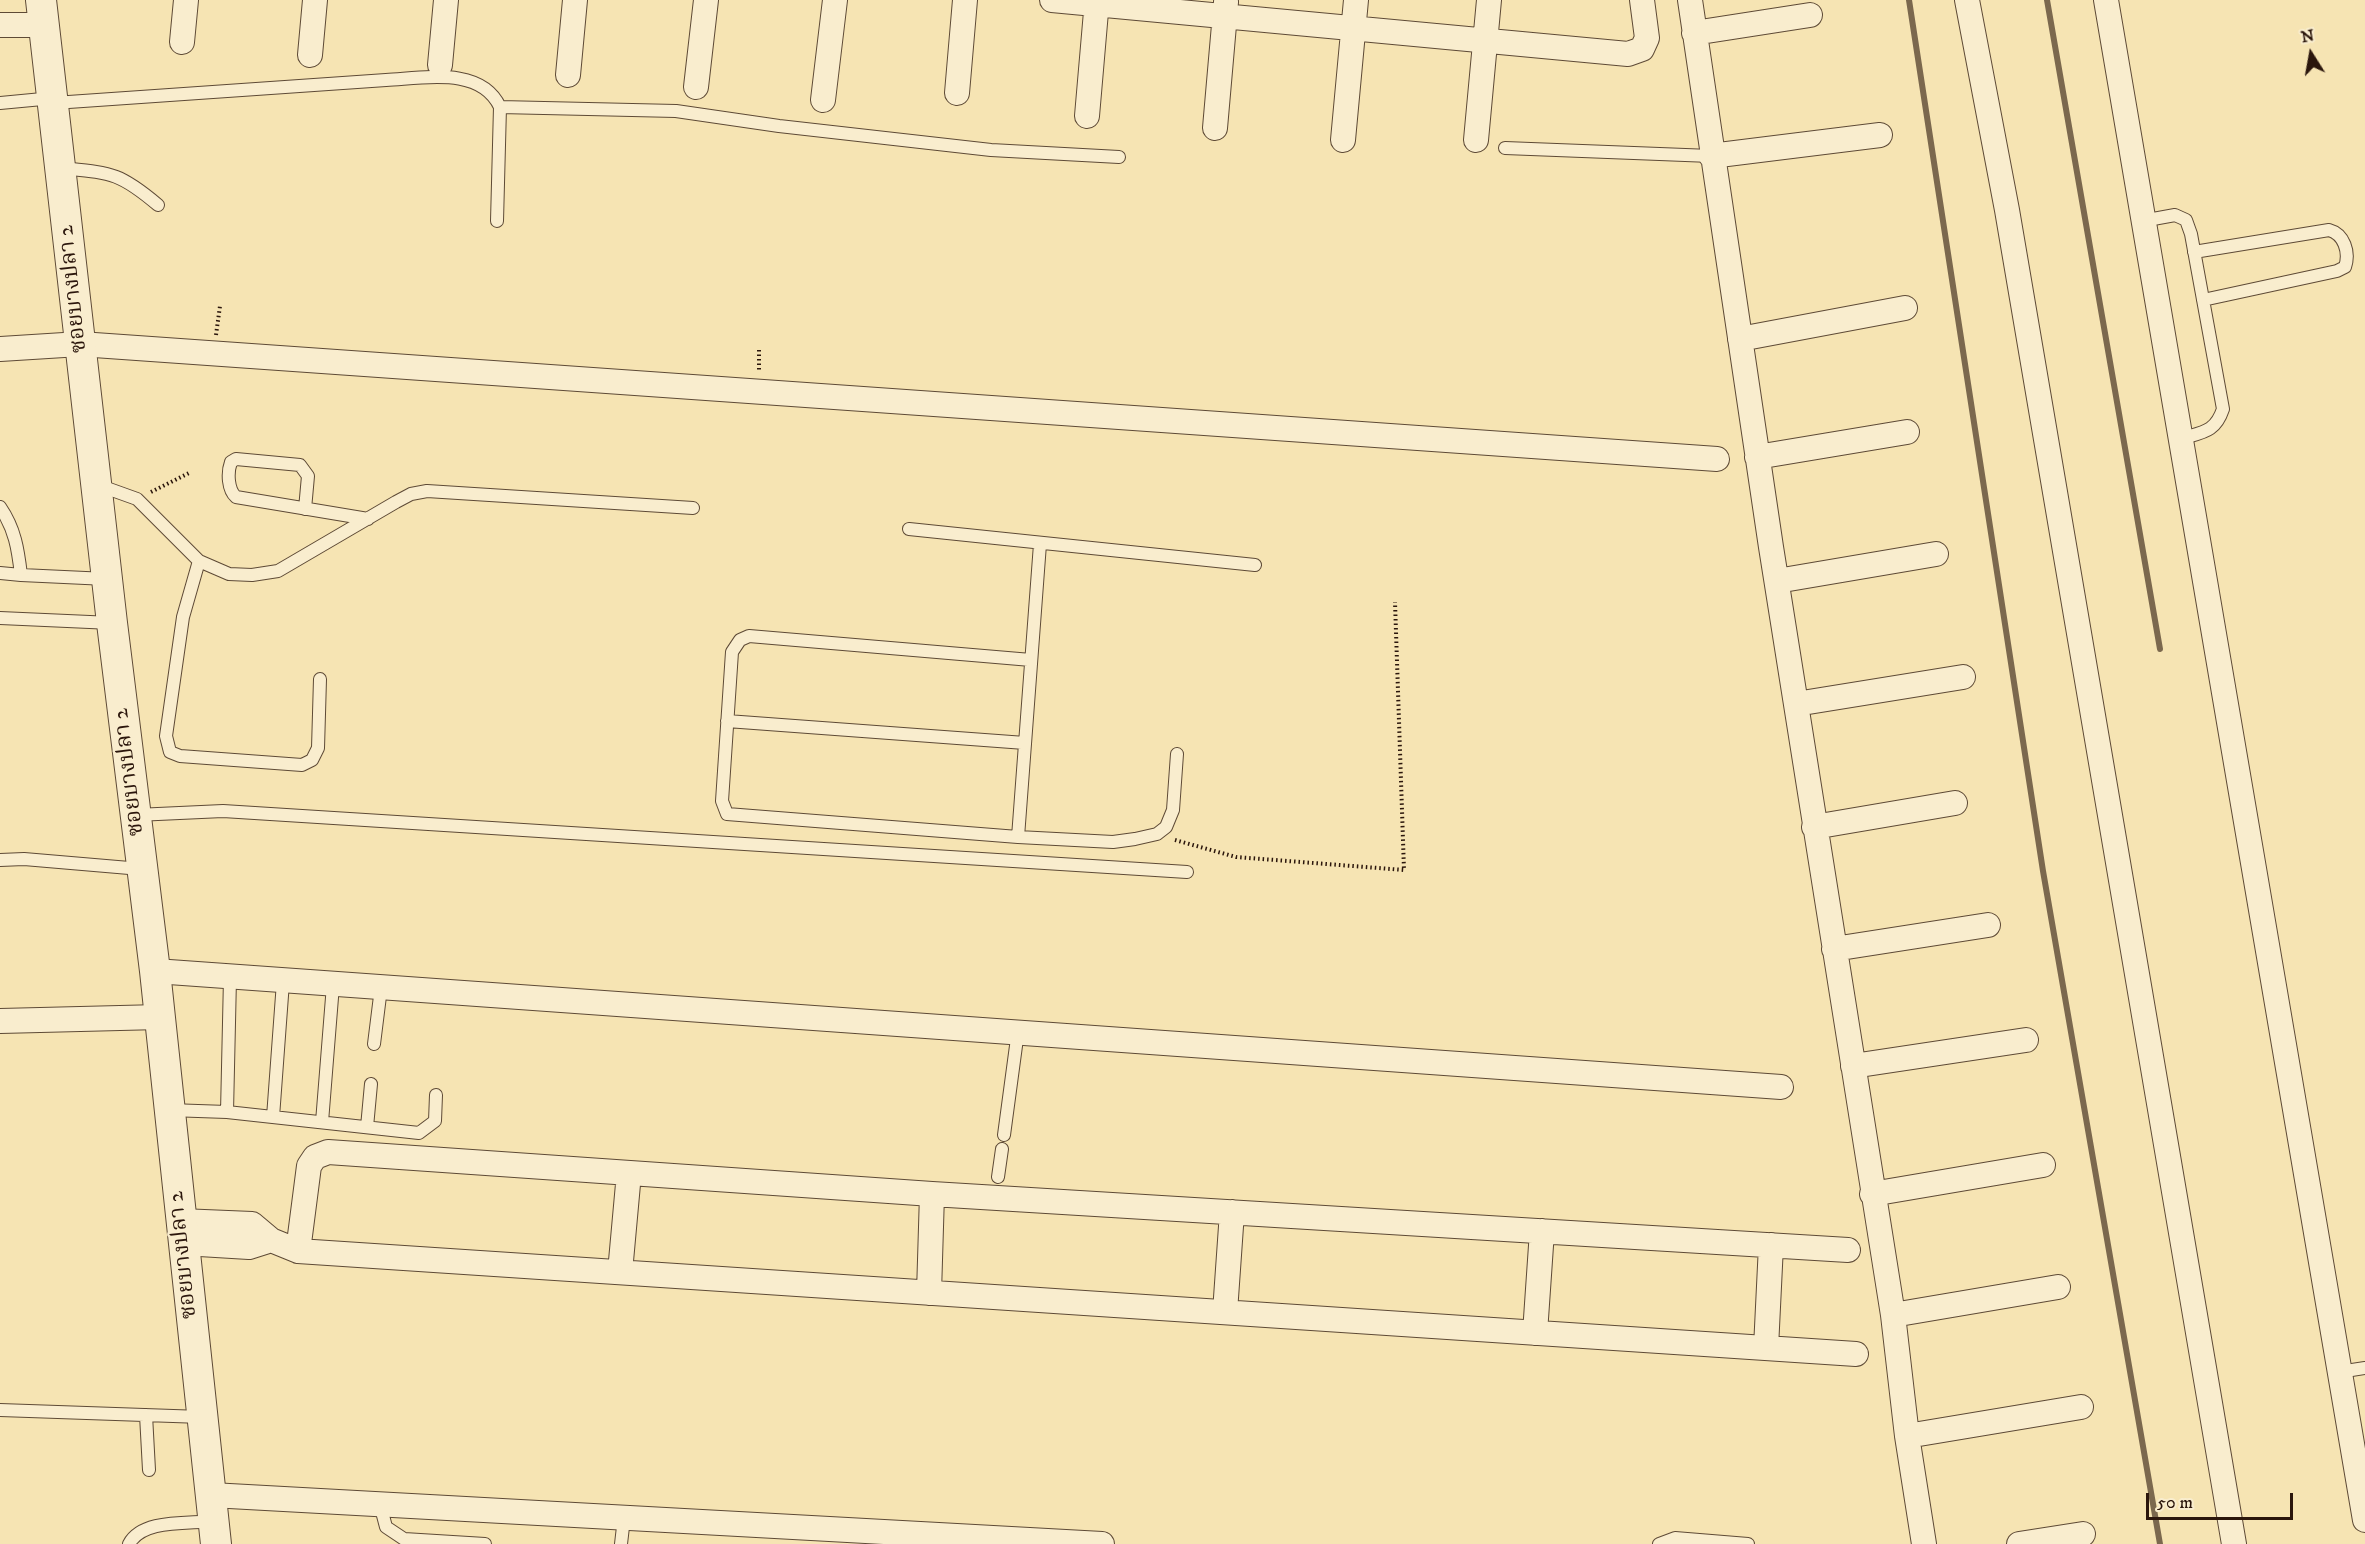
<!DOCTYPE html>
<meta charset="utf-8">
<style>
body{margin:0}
#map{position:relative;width:2365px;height:1544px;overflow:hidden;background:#f6e4b3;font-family:"IM FELL DW Pica",serif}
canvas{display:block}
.north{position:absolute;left:2281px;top:24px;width:60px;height:60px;-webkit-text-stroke:4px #f9edce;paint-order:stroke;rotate:349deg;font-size:16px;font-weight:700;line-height:24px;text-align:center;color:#2b160c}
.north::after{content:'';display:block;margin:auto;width:21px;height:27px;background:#2b160c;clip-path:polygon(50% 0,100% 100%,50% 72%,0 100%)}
.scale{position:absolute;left:2146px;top:1493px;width:147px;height:27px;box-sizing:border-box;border:3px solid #2b160c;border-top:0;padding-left:8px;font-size:18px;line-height:21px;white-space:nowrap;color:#2b160c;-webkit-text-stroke:4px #f9edce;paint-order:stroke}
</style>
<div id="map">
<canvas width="2365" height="1544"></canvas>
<div class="north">N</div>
<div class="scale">50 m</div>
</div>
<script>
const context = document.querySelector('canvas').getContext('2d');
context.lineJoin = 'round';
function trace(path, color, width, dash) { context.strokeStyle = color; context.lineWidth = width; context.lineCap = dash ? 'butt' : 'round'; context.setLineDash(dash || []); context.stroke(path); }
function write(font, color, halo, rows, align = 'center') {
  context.font = font + ' "IM FELL DW Pica","Noto Serif Thai",serif'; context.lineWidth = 4.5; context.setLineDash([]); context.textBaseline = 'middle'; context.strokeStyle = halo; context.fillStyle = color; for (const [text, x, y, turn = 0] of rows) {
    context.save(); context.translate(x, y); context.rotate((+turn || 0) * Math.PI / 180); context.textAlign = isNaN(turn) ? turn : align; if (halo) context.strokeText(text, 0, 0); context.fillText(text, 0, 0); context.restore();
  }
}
trace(new Path2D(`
 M 1909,0 L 2043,871 L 2160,1544
 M 2047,0 L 2160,649`), '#7b684e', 6);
const service = new Path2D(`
 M 0,103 L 53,98
 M 54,103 L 386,80 C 424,78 481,66 500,107 L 497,221
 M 500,107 L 676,111 L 779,126 L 991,150 L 1119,157
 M 1505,148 L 1711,156
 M 61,168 C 111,173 119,172 158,205
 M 2142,221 L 2175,215 L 2186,220 L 2191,234 L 2223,409 C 2215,433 2202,432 2180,439
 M 2194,252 L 2329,230 C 2344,234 2350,252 2345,267 L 2337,271 L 2203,300
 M 98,485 L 137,499 L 199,561 L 229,574 L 252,575 L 278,571 L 396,502 L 411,494 L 427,491 L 693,508
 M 0,507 C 15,529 18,549 21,575 L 107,579
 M 305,509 L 308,476 L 300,465 L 236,459 L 231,462 C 227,473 228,490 236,497 L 368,519
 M 909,529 L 1255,565
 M 199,561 L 183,617 L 166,736 L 170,752 L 180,756 L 302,765 L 312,760 L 318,748 L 320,679
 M 0,573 L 21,575
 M 0,618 L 112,623
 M 1031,660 L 749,636 L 740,640 L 732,652 L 722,801 L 727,814 L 1018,837 L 1113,842 L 1135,839 L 1157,834 L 1166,827 L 1173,810 L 1177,754
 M 727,721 L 1025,743
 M 136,815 L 223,811 L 1187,872
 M 1018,837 L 1040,544
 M 0,860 L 24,859 L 141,869
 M 230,978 L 227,1112 L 419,1133 L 435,1121 L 436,1095
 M 374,1044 L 381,988
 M 169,1110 L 227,1112
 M 273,1117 L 283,982
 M 322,1122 L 333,985
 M 367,1127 L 371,1084
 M 1004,1135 L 1018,1031
 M 998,1177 L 1002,1149
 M 2339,1372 L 2365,1368
 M 0,1410 L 202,1417
 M 146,1415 L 149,1470
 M 380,1504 L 386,1527 L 404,1539 L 485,1544
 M 129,1544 C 142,1519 187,1524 213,1521
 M 621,1544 L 624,1518
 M 1659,1544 L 1675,1538 L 1748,1544`);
const minor = new Path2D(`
 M 1052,0 L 1628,54 L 1642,49 L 1647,38 L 1642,0
 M 1690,0 L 1771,547 L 1893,1315 L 1907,1436 L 1924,1544
 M 1967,0 L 2007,210 L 2234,1544
 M 2106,0 L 2365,1520
 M 0,25 L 44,25
 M 1694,33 L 1810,15
 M 182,42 L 186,0
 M 310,55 L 315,0
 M 440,65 L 446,0
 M 568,75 L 575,0
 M 696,87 L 706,0
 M 957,93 L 965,0
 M 823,100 L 835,0
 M 1087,116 L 1097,0
 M 1215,128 L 1226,2
 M 1343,140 L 1356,0
 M 1476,140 L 1489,0
 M 1711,156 L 1880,135
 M 1740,339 L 1905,308
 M 0,349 L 80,344 L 1717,459
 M 1757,457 L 1907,432
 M 1777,581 L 1936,554
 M 1796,704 L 1963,677
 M 1814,827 L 1955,803
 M 1834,949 L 1988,925
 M 155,971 L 1781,1087
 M 0,1021 L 160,1017
 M 1853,1066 L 2026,1040
 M 1872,1194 L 2043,1165
 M 180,1221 L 252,1224 L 271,1240 L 249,1247 L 183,1243
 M 271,1240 L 298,1251 L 1856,1354
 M 298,1251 L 309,1166 L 315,1157 L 328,1152 L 932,1194 L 1848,1250
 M 620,1272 L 629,1173
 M 929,1293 L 932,1194
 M 1225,1312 L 1232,1212
 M 1893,1315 L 2058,1287
 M 1535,1333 L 1542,1231
 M 1766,1348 L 1771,1245
 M 1907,1436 L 2081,1407
 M 211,1495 L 1102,1544
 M 2019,1544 L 2083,1534`);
const tertiary = new Path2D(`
 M 41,0 L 112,623 L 155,971 L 216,1544`);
trace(service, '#5e4a36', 14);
trace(minor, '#5e4a36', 26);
trace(tertiary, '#5e4a36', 32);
trace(new Path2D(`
 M 216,335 L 220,306
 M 759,350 L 759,370
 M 151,492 L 191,472
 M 1175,840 L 1236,857 L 1404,870 L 1395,602`), '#2b160c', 4, [1.5, 3]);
trace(service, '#f9edce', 12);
trace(minor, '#f9edce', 24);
trace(tertiary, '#f9edce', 30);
write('22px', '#2b160c', '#f9edce', [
 ["ซอยบางปลา 2",74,289,-96],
 ["ซอยบางปลา 2",130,772,-97],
 ["ซอยบางปลา 2",184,1255,-96]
]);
</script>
